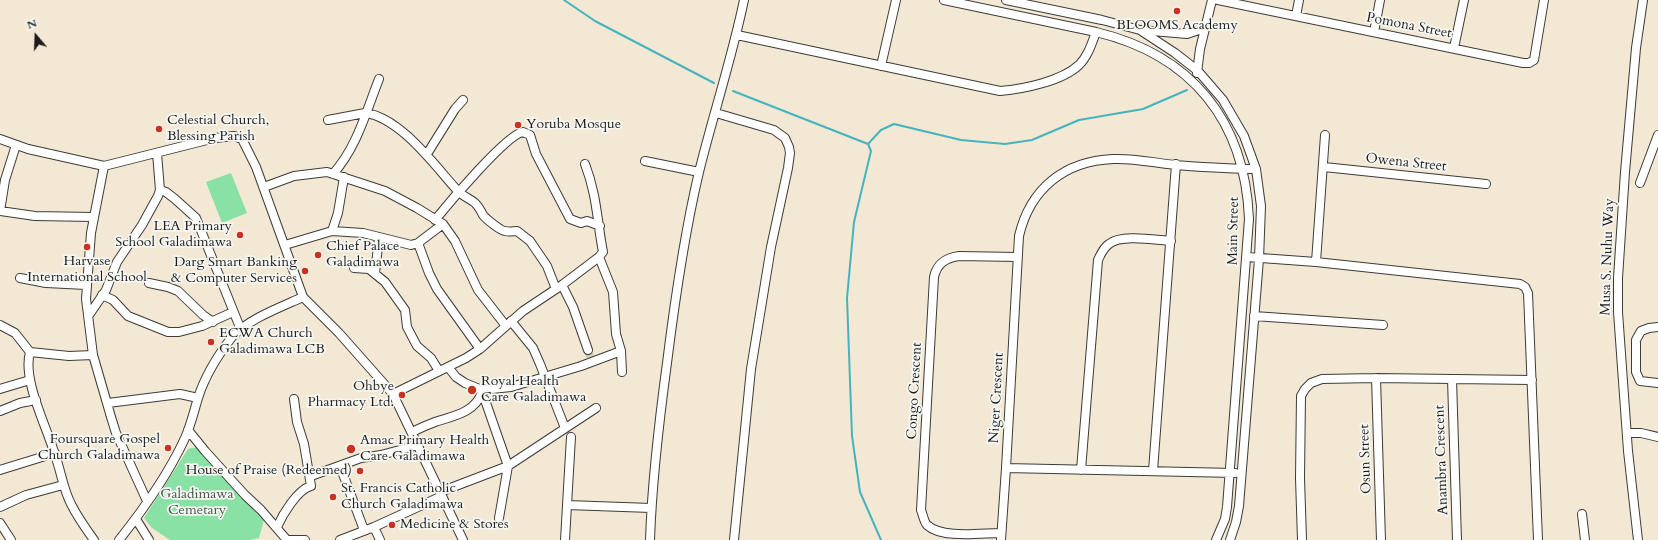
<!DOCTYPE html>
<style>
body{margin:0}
#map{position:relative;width:1658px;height:540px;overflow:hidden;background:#f3e8d4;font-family:Cardo,serif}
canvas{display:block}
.north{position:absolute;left:16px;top:16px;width:40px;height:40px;-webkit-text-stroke:3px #f6f6f2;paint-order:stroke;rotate:341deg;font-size:11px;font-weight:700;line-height:16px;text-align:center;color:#1c1c1c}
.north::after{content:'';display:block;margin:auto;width:14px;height:18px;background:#1c1c1c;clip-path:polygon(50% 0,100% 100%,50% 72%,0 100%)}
</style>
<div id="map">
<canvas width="1658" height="540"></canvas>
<div class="north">N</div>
</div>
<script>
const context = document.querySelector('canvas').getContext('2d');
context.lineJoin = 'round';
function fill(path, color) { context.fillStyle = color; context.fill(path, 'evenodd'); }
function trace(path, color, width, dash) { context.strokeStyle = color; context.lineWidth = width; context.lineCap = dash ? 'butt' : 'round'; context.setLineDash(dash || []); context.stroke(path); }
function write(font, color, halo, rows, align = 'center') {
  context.font = font + ' Cardo,serif'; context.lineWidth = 3.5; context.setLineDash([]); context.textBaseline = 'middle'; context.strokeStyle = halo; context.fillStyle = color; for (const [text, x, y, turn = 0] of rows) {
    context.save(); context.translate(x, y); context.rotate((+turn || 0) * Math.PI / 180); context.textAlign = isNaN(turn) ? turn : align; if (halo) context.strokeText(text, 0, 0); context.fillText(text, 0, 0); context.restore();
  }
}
fill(new Path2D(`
 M 231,173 L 247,213 L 222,223 L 206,182 Z
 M 197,447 L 241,496 L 264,520 L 259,538 L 250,540 L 170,540 L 152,528 L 144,518 L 188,449 Z`), '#89e1a5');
trace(new Path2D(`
 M 564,0 L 595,21 L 714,83
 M 733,91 L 868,144 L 871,151 L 854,222 L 847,298 L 852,436 L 860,492 L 881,540
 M 868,144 L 881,130 L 894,124 L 961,140 L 1005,144 L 1032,140 L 1079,120 L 1143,109 L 1187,90`), '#45b3bf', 2);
trace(new Path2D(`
 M 588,350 L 590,357`), '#d3c9b8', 8, [8, 4]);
const minor = new Path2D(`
 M 944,0 L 1096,32 C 1192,55 1245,121 1249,219 L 1227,507 L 1225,519 L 1216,540
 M 1006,0 L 1102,20 L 1140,30 L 1175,53 L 1198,71 L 1223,100 L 1244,136 L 1256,169 L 1261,206 L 1259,259 L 1239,506 L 1236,522 L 1230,540
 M 1218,0 L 1523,63 L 1529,63 L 1534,60 L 1544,0
 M 1296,16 L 1299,0
 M 1141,30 L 1187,34 L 1205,28
 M 1374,32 L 1380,0
 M 737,35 L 1000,91 C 1024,89 1062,81 1079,65 C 1088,56 1092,43 1096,32
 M 1454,48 L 1464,0
 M 881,66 L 896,0
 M 1197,73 L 1200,49 L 1212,0
 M 716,113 L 774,130 L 785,138 L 789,147 L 790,153 L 788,168 L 771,247 L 751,369 L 734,540
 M 328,120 L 365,113 C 400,117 435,166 457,190 C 462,196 469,198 475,203 C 478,206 481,211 483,215 C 486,219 501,231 505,231 C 509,232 514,231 517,231 L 530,241 L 547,266 L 556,289
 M 0,139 L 28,149 L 104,166 L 215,138 L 234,136 L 242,139 L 256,167 L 303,297 L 339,333 L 393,394 L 463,540
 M 427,154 L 455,109 L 463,100
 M 645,161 L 699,172
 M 104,166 L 91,233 L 86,299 L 93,355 L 111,417 L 116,433 L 147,501
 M 1324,167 L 1486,184
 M 333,174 C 357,147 366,112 379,79
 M 1640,183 L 1658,135
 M 264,187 L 294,176 L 327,172 L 385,191 L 417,208 L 443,224 L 455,241 L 478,290 L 506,326
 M 160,190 L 166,192 L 175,199 L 196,218 L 241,330
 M 0,211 L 35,216 L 93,217
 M 0,211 L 5,180 L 16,145
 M 435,220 C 448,204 507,134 523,132 L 530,135 L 536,154 L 570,219 L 581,223 L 587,221 L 600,226
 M 332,231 L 338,213 L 344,177
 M 418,243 L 429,273 L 437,289 L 480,349
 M 285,245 L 332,231 L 363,233 L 411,245 L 418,243 L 443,224
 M 599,257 L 613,292 L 616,334 L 621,351 L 622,372
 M 1247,257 L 1316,262 L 1520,284 L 1525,287 L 1528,293 L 1538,540
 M 1316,262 L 1325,135
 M 354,268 L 369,269 L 385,282 L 405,310 L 407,327 L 417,346 L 431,358 L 439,371
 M 375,273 L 379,238
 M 20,278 L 46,283 L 86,285
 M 149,283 L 168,287 L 178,291 L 203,315 L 213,322
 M 562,285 L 573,307 L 588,350
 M 102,295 L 113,300 L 128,316 L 168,332 L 179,332 L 202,326 L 233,312
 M 89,315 L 106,290 L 117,262 L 142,225 L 158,196 L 160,190 L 157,153
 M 1254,316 L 1383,325
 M 511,321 L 533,348 L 540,364 L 565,428
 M 0,325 L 15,333 L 30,352 L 69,356 L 93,355
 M 1658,327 L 1649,328 L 1641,331 L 1636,340 L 1636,372 L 1640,381 L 1658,383
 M 30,352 C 22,380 47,427 55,455 C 61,471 63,489 71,504 C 77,516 86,529 94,540
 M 448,367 L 456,377 L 465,383 L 482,390 L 511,387 L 581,366 L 621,351
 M 1376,378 L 1381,540
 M 1452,379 L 1457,540
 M 0,389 L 30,380
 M 393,394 L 466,358 L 480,349 L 523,311 L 562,285 L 599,257 L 603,252 C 597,221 597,195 585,164
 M 480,397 L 485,400 L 508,466 L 499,518
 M 108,403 L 180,394 L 198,398
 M 0,411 L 20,403 L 36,400
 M 188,430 L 205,451 L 245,495 L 261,510 L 287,540
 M 412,432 C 420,428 427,425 435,422 C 453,416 475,413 482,392
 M 1627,433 L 1641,433 L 1658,437
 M 340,466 L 364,530
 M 1006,468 L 1235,473
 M 0,470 L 55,453
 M 1081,470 L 1098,260 C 1101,254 1103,248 1109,244 C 1121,234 1155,240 1171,241
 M 1153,471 L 1176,164
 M 311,476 L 361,458 L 381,455 L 418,445
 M 440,492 L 508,466 L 596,408
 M 567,505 L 571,437
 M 0,507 L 26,495 L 63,485
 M 1582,514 L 1585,540
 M 136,519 L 149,540
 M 0,523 L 11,540
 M 277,527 C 283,514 297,490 311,486 L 304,444 L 297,422 L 294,399
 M 374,527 L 380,540
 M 1000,533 C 981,533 942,539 927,525 C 924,522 923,515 921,510 L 934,277 C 937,263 946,258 959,256 L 1017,257
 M 119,540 C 143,510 169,473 185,438 C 191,425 194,411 198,398 C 205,376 218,355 232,337 C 248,319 281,307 303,297
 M 290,540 L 305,540
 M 340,540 L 374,527 L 442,496
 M 565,540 L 567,505 L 651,508
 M 650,540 C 652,480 659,422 667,363 C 675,299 684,235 699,172 C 713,115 732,58 744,0
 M 1001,540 L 1006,468 L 1019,236 C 1030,189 1064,161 1113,159 C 1134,158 1155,163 1176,165 C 1203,167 1229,169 1256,169
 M 1302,540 L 1300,478 L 1301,396 L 1305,389 L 1311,383 L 1322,379 L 1376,378 L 1532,380
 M 1638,540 L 1628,451 L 1618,312 L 1618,278 L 1625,172 L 1636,48 L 1643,0`);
trace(minor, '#3c3b38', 10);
trace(minor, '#fff', 8);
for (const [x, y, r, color] of [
 [1177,11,4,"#c8321e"],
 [518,125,4,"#c8321e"],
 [159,129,4,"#c8321e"],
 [240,235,4,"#c8321e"],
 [87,247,4,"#c8321e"],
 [318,255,4,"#c8321e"],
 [305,271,4,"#c8321e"],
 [211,342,4,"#c8321e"],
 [472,390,5,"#c8321e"],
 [402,395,4,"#c8321e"],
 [168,448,4,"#c8321e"],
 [351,449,5,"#c8321e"],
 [360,471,4,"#c8321e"],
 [333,497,4,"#c8321e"],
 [392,525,4,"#c8321e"]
]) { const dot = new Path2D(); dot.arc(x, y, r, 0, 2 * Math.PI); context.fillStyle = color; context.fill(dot); trace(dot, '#f6f6f2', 1.5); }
write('14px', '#1c1c1c', '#f6f6f2', [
 ["BLOOMS Academy",1177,26,"center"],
 ["Celestial Church,",167,121],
 ["Blessing Parish",167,137],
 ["Yoruba Mosque",526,125],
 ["LEA Primary",232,227,"right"],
 ["School Galadimawa",232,243,"right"],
 ["Chief Palace",326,247],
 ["Galadimawa",326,263],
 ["Harvase",87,262,"center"],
 ["International School",87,278,"center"],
 ["Darg Smart Banking",297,263,"right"],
 ["& Computer Services",297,279,"right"],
 ["ECWA Church",219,334],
 ["Galadimawa LCB",219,350],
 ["Royal Health",481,382],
 ["Care Galadimawa",481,398],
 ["Ohbye",394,387,"right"],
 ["Pharmacy Ltd.",394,403,"right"],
 ["Foursquare Gospel",160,440,"right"],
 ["Church Galadimawa",160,456,"right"],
 ["Amac Primary Health",360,441],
 ["Care Galadimawa",360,457],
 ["House of Praise (Redeemed)",352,471,"right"],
 ["St. Francis Catholic",341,489],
 ["Church Galadimawa",341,505],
 ["Medicine & Stores",400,525]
], 'left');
write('14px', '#1c1c1c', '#f6f6f2', [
 ["Pomona Street",1409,26,11],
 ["Owena Street",1406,163,6],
 ["Main Street",1234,231,-89],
 ["Musa S. Nuhu Way",1608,257,-88],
 ["Congo Crescent",915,391,-87],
 ["Niger Crescent",997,398,-87],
 ["Osun Street",1366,459,-92],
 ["Anambra Crescent",1442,460,-92]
]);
write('14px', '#3d5745', '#f6f6f2', [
 ["Galadimawa",197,495],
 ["Cemetary",197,511]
]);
</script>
